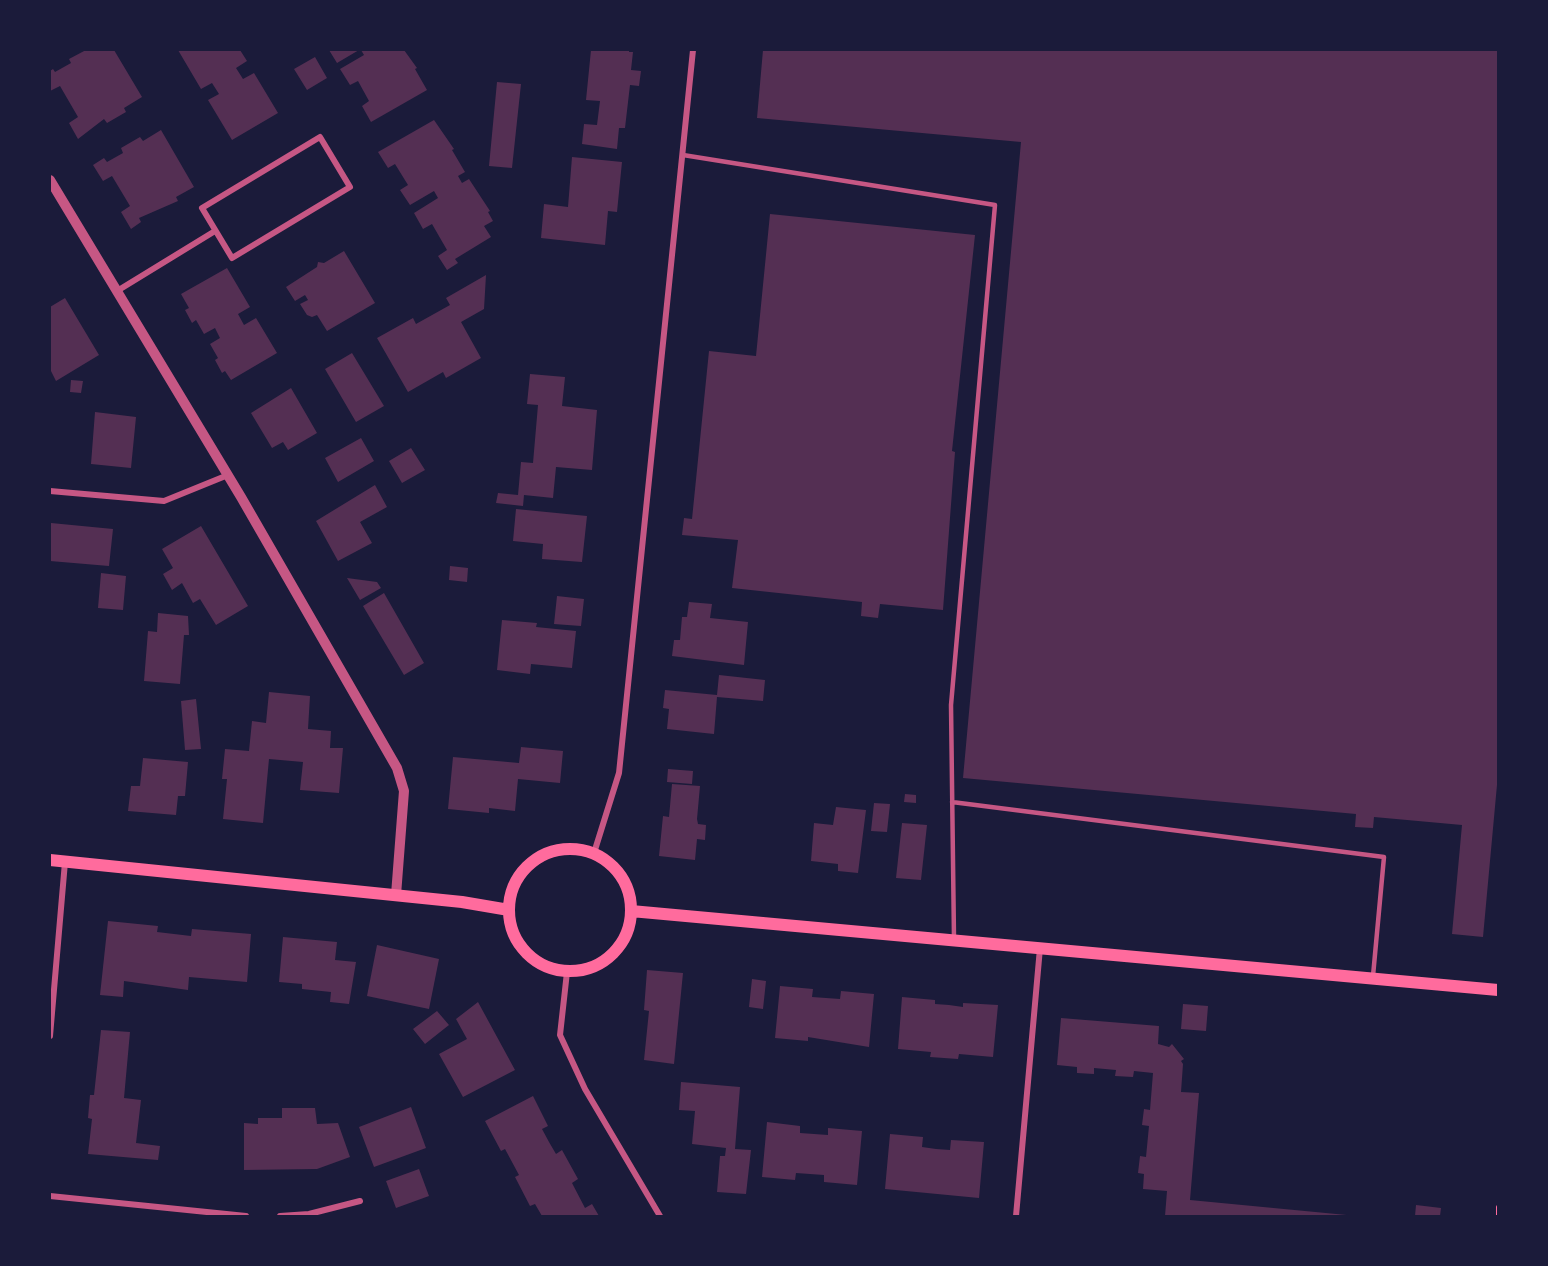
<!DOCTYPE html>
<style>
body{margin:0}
#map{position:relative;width:1548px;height:1266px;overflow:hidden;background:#1b1b3a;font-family:Barlow,sans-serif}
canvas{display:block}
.frame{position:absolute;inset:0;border:51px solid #1b1b3a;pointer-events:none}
</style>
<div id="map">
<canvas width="1548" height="1266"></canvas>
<div class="frame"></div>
</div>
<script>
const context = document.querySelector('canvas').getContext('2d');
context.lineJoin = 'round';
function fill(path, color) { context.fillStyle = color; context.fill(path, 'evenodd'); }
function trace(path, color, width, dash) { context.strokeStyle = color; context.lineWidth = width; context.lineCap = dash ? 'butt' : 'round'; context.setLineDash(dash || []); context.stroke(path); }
fill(new Path2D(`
 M 86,50 L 114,50 L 142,97 L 124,108 L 126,112 L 107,123 L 104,119 L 78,139 L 69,123 L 78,117 L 60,86 L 50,91 L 50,71 L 53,69 L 55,72 L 71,63 L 69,59 Z
 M 178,50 L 240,50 L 247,61 L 236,68 L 243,79 L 254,73 L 278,113 L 232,140 L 208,100 L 219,94 L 212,83 L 201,89 Z
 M 329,50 L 359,50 L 337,63 Z
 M 361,50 L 404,50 L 417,68 L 415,69 L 427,90 L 371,122 L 362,106 L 369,101 L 358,81 L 350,85 L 340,69 L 364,55 Z
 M 591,50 L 629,50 L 629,52 L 633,52 L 631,70 L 641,71 L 639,86 L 630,85 L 625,128 L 619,128 L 617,149 L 582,144 L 584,124 L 597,125 L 600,101 L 586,100 Z
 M 763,50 L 1498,50 L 1498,774 L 1483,937 L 1452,934 L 1462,825 L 1374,817 L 1373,828 L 1355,827 L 1356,814 L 963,778 L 1021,142 L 757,118 Z
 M 315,57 L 327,78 L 307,90 L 294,69 Z
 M 497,82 L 521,84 L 512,168 L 489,166 Z
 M 434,120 L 454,149 L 452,150 L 465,172 L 458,176 L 462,183 L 469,179 L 490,211 L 488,212 L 493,221 L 484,226 L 491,237 L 455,259 L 458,263 L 447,270 L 438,256 L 447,250 L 432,224 L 423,229 L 414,213 L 438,198 L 434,191 L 410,205 L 400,190 L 408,185 L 395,164 L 388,168 L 378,152 Z
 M 161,130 L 194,187 L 176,197 L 178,201 L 139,218 L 141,222 L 131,229 L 121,212 L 130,206 L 112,176 L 103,181 L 93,165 L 104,158 L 107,162 L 123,153 L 121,148 L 140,137 L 143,141 Z
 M 572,157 L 622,162 L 617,212 L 608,211 L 605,245 L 541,238 L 544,204 L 568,207 Z
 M 770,214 L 975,235 L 952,451 L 955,452 L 943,610 L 880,604 L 878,618 L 861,616 L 862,602 L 732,588 L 738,540 L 682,535 L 684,518 L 692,519 L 709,351 L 756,356 Z
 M 344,251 L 375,303 L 327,331 L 317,315 L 312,317 L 307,315 L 300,304 L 308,300 L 305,295 L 295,301 L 286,287 L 317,267 L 318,262 L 324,263 Z
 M 227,268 L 250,307 L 238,314 L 244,325 L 256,318 L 277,353 L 231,380 L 225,371 L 222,373 L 215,360 L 218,358 L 210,344 L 220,338 L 215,328 L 204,334 L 196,320 L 192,323 L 185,310 L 189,308 L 181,294 Z
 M 486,275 L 484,309 L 461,322 L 481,358 L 446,378 L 443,372 L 408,392 L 377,338 L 413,318 L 416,324 L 450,305 L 446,298 Z
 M 65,298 L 99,355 L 56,381 L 50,369 L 50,307 Z
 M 352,353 L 384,406 L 356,422 L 325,369 Z
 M 530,374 L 565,377 L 562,406 L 597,410 L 592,470 L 556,467 L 553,498 L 524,495 L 523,506 L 496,503 L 498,493 L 518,495 L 521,462 L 533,463 L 538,405 L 527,404 Z
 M 71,380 L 83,381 L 81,393 L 70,392 Z
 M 291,388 L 317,433 L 288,450 L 283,442 L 272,448 L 251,413 Z
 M 95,412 L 136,417 L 131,468 L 91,464 Z
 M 361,438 L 374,461 L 338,482 L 325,458 Z
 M 411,448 L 425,470 L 402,483 L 389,461 Z
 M 375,485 L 387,507 L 360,522 L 372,543 L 338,561 L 316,521 Z
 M 516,509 L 587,516 L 582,562 L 542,559 L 543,544 L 513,541 Z
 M 51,523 L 113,529 L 109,566 L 50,561 Z
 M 201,526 L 248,606 L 216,625 L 200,599 L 193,603 L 182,583 L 172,590 L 163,574 L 173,568 L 162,549 Z
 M 450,566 L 468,568 L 467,582 L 449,580 Z
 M 101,573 L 126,576 L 123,610 L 98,608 Z
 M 347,578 L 377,582 L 381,588 L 360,600 Z
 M 384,593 L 424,663 L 404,675 L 363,606 Z
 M 557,596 L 584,599 L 581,626 L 554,624 Z
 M 689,602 L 712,604 L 710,618 L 748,622 L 744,665 L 672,656 L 674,640 L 680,640 L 682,617 L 687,617 Z
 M 158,613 L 188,616 L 189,635 L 184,635 L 180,684 L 144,681 L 148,631 L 157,632 Z
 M 502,620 L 537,623 L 536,627 L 576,631 L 572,668 L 531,664 L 530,674 L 497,670 Z
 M 719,675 L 765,680 L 763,701 L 717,697 L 714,734 L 667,729 L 669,709 L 663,708 L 665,690 L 717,695 Z
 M 269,692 L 310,696 L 308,729 L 331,731 L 330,748 L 343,748 L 339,793 L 300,790 L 303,762 L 269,759 L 263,823 L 223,819 L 227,779 L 222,779 L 225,749 L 249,751 L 252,721 L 266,723 Z
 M 196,699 L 201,749 L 185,750 L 181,701 Z
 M 521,747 L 563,751 L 560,783 L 518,779 L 515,811 L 489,808 L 489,813 L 448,809 L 453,757 L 519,763 Z
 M 143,758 L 188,762 L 185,796 L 178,796 L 176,815 L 128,811 L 131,786 L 140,786 Z
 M 668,769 L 693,771 L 692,784 L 667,782 Z
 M 672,784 L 700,786 L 697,819 L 698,824 L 706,825 L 705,840 L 697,839 L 695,860 L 659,856 L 663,816 L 669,817 Z
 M 905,794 L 916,795 L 916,803 L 904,802 Z
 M 874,803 L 890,804 L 887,832 L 871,831 Z
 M 836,807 L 866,810 L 858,873 L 838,871 L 838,864 L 811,861 L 814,823 L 833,825 Z
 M 902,823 L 927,825 L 921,880 L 896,878 Z
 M 108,921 L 158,926 L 157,932 L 191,936 L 192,929 L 251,934 L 247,982 L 189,977 L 188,990 L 124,981 L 123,997 L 100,995 Z
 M 283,937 L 337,942 L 335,960 L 356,962 L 349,1004 L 330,1002 L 331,992 L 302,989 L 302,984 L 279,982 Z
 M 377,945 L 439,959 L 429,1009 L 367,996 Z
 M 647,970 L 683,973 L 674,1064 L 644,1060 L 649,1011 L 644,1010 Z
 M 752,979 L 766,981 L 763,1009 L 749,1007 Z
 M 780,986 L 813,989 L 812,997 L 840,999 L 841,991 L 874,994 L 869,1047 L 808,1037 L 808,1041 L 775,1038 Z
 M 902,997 L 935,1000 L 935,1004 L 949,1005 L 963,1007 L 963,1003 L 998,1005 L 993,1057 L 959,1054 L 958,1059 L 930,1057 L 931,1052 L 898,1049 Z
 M 478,1002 L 515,1070 L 463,1097 L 439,1054 L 467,1039 L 456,1019 Z
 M 1183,1004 L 1208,1006 L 1206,1031 L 1181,1029 Z
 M 437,1011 L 449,1025 L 425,1044 L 413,1029 Z
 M 1061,1018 L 1159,1026 L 1158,1044 L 1169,1047 L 1172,1044 L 1184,1059 L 1181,1061 L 1183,1064 L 1181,1092 L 1199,1093 L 1190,1200 L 1357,1216 L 1165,1216 L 1167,1191 L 1143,1189 L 1144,1174 L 1138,1173 L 1140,1156 L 1146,1157 L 1149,1126 L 1142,1125 L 1144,1109 L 1150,1110 L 1153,1073 L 1134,1071 L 1133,1077 L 1115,1076 L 1116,1070 L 1094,1068 L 1094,1074 L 1077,1073 L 1077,1067 L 1057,1065 Z
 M 101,1030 L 130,1032 L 124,1098 L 141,1100 L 136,1143 L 160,1146 L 158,1160 L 88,1154 L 92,1119 L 88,1118 L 90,1095 L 94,1095 Z
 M 681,1082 L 740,1087 L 735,1149 L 751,1150 L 746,1194 L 717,1192 L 720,1156 L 725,1156 L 726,1148 L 692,1144 L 695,1111 L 679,1110 Z
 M 533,1096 L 548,1126 L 542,1129 L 549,1142 L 556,1154 L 562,1150 L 578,1179 L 572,1183 L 585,1208 L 592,1204 L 599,1216 L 542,1216 L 535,1204 L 530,1206 L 515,1177 L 519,1175 L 505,1149 L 501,1151 L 485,1121 Z
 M 411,1107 L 426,1148 L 374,1167 L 359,1127 Z
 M 282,1108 L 315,1108 L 317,1124 L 338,1123 L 350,1157 L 317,1169 L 244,1170 L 244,1123 L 258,1124 L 258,1118 L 282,1118 Z
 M 767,1122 L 800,1126 L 800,1133 L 828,1135 L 828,1128 L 862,1131 L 857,1185 L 824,1182 L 824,1175 L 796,1173 L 795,1180 L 762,1177 Z
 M 890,1134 L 923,1137 L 922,1147 L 936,1149 L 950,1150 L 951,1140 L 984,1142 L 979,1198 L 885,1189 Z
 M 419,1169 L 429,1196 L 396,1208 L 386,1181 Z
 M 1416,1205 L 1441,1208 L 1440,1216 L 1415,1216 Z`), '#542f53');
trace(new Path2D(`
 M 1498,1216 L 1498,1207`), '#ff6b9d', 4);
trace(new Path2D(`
 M 683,155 L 995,205 L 951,705 L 954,939
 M 952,802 L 1384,857 L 1373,976`), '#c65784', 4.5);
trace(new Path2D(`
 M 320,137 L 350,187 L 232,258 L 202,208 Z
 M 117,291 L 215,231
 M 50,491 L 164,501 L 228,475
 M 594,853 L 619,773 L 693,50
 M 567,972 L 560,1035 L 585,1089 L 660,1216
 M 50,1036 L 65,862
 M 50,1196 L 246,1216
 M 280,1216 L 309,1214 L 360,1201
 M 1016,1216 L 1040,948`), '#c65784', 6);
trace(new Path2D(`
 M 50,180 L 241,497 L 397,768 L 404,791 L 396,895`), '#c65784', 10);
trace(new Path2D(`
 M509 910a61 61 0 1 1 122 0a61 61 0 1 1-122 0Z
 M 50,860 L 462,902 L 509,910
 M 631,911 L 1498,990`), '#ff6b9d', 12);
</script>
